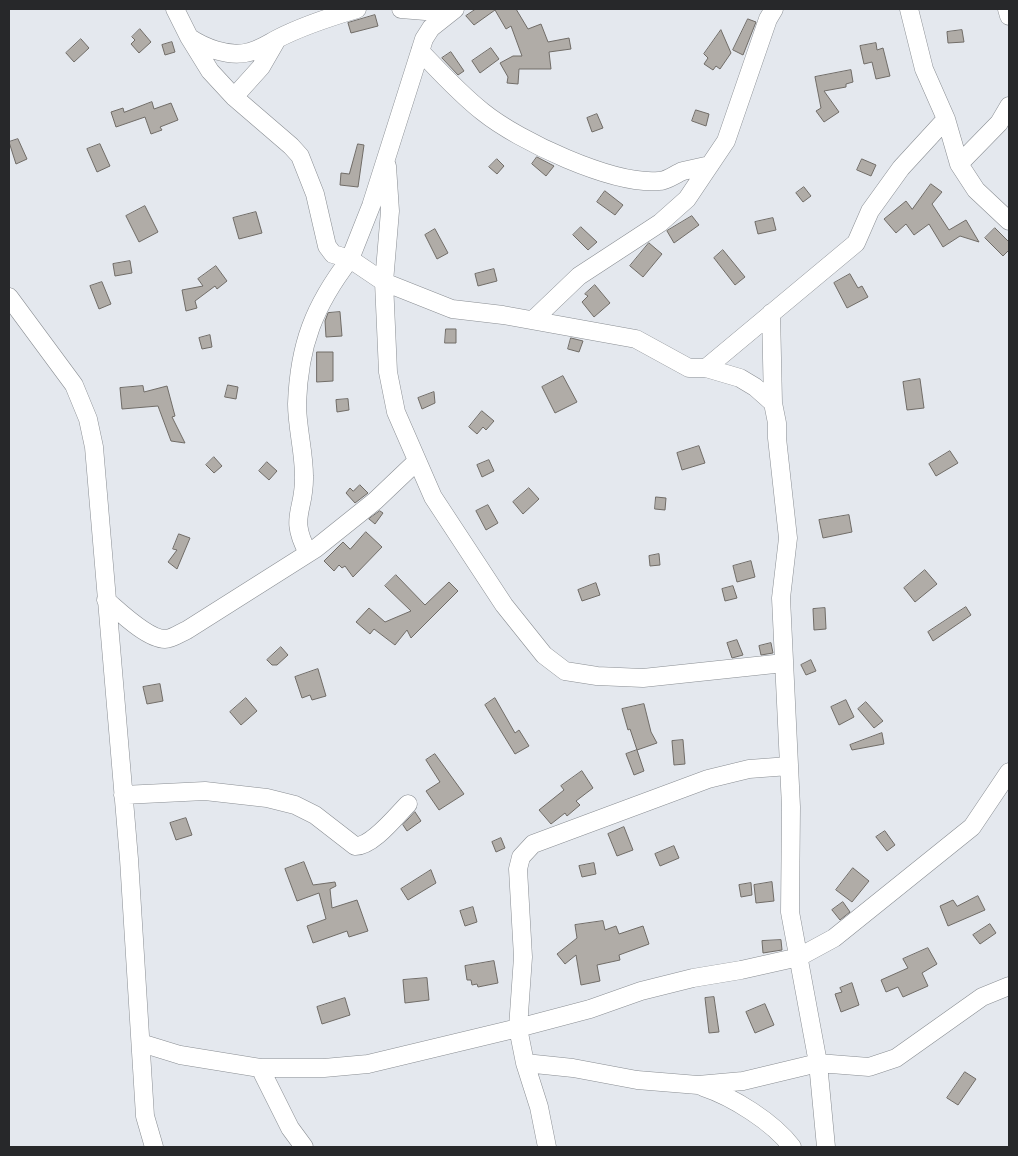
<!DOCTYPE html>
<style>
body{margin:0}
#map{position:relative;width:1018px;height:1156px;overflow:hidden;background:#e4e8ee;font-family:Quicksand,sans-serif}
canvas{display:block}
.frame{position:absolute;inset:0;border:10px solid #27282a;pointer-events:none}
</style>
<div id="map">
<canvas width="1018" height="1156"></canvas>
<div class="frame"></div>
</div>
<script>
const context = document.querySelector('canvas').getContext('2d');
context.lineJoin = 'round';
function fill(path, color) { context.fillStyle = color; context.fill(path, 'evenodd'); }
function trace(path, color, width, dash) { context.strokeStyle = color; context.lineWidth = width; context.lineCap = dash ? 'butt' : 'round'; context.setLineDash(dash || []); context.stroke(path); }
const building = new Path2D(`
 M 476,9 L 516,9 L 528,29 L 541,24 L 548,42 L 569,38 L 571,49 L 549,52 L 551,69 L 519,69 L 518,84 L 507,83 L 508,77 L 500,63 L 513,56 L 522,56 L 511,26 L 506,29 L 495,10 L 474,25 L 466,16 Z
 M 375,15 L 378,26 L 351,33 L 348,23 Z
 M 748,19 L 756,22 L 743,55 L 733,50 Z
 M 140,29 L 151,42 L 139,53 L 131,44 L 135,40 L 132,37 Z
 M 721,30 L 731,53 L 720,69 L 716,66 L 713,70 L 704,64 L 708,58 L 704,54 Z
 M 962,30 L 964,42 L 948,43 L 947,32 Z
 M 81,39 L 89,48 L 74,62 L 66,53 Z
 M 172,42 L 175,52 L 165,55 L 162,45 Z
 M 876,43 L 877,50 L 883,48 L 890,76 L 876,79 L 872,62 L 864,64 L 860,46 Z
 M 491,48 L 499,59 L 480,73 L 472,61 Z
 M 451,52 L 464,71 L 458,75 L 442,58 Z
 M 851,70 L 853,82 L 846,84 L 846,87 L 824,91 L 839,112 L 824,122 L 816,111 L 821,108 L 815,77 Z
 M 152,102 L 154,109 L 171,103 L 178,120 L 160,127 L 162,130 L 151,134 L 145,117 L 116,127 L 111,112 L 123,108 L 124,112 Z
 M 696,110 L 709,114 L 706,126 L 692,121 Z
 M 597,114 L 603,128 L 592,132 L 587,118 Z
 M 18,139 L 27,159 L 16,164 L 9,142 Z
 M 100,144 L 110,166 L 97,172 L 87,149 Z
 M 358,144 L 364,145 L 358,187 L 340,185 L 341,173 L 349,174 Z
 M 537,157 L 554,166 L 546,176 L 532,164 Z
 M 497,159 L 504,166 L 497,174 L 489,167 Z
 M 862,159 L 876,165 L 871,176 L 857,170 Z
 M 931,184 L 942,192 L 932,204 L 949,230 L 966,220 L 979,242 L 960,236 L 943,247 L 929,224 L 914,235 L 906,224 L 896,233 L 884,219 L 906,201 L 912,209 Z
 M 804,187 L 811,196 L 803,202 L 796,193 Z
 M 605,191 L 623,205 L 615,215 L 597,202 Z
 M 145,206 L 158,232 L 139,242 L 126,216 Z
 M 256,212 L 262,233 L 239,239 L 233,218 Z
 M 692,216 L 699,225 L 674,243 L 667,231 Z
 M 773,218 L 776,230 L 758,234 L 755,222 Z
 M 581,227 L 597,242 L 588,250 L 573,235 Z
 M 995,228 L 1009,242 L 1009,250 L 1003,256 L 985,238 Z
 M 435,229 L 448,253 L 437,259 L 425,235 Z
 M 649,243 L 662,254 L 643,277 L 630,266 Z
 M 723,250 L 745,277 L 735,285 L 714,258 Z
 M 130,261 L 132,273 L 115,276 L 113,264 Z
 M 216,266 L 227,281 L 217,289 L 215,286 L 195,301 L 197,308 L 186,311 L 182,290 L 203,286 L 198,279 Z
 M 494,269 L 497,281 L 478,286 L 475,274 Z
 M 850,274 L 858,288 L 862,286 L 868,297 L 847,308 L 834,283 Z
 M 102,282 L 111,304 L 99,309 L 90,286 Z
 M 595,285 L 610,303 L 594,317 L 582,302 L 588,296 L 585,294 Z
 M 340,312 L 342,336 L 326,337 L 325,321 L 328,313 Z
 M 446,329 L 456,329 L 456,343 L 445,343 Z
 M 210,335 L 212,347 L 202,349 L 199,338 Z
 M 571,338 L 583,341 L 579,352 L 568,349 Z
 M 317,352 L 333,352 L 333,381 L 317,382 Z
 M 563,376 L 577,402 L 555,413 L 542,387 Z
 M 920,379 L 924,408 L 907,410 L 903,382 Z
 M 228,385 L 238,387 L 236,399 L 225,397 Z
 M 143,386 L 144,392 L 167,386 L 175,416 L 172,417 L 185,443 L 171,441 L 158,406 L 122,409 L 120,388 Z
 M 434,392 L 435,403 L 422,409 L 418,398 Z
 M 348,399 L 349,410 L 337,412 L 336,400 Z
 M 482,411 L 494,421 L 486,430 L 483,427 L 477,434 L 469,427 Z
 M 699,446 L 705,463 L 682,470 L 677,453 Z
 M 950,451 L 958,463 L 936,476 L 929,464 Z
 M 214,457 L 222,466 L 214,473 L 206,465 Z
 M 489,460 L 494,471 L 482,477 L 477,465 Z
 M 267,462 L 277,471 L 269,480 L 259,471 Z
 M 360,485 L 368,493 L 355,503 L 346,493 L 350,488 L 353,491 Z
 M 529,488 L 539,499 L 523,514 L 513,502 Z
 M 656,497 L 666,498 L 665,510 L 655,509 Z
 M 488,505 L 498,523 L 486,530 L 476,511 Z
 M 380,511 L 383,513 L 375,524 L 369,519 Z
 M 849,515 L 852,532 L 823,538 L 819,520 Z
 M 366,532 L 382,547 L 353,577 L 345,566 L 342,568 L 339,565 L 334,571 L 324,561 L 343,542 L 350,549 Z
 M 179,534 L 190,538 L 177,569 L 168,562 L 177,550 L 173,549 Z
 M 659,554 L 660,565 L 650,566 L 649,556 Z
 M 751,561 L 755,577 L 737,582 L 733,566 Z
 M 925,570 L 937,584 L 915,602 L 904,588 Z
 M 396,575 L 425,605 L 449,582 L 458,591 L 411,638 L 407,630 L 395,645 L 374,629 L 370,634 L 356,622 L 369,608 L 385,622 L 411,611 L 385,586 Z
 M 596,583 L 600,595 L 582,601 L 578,590 Z
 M 733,586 L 737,598 L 725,601 L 722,589 Z
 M 966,607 L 971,615 L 933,641 L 928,632 Z
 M 825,608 L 826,629 L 814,630 L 813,609 Z
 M 737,640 L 743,655 L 732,658 L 727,643 Z
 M 771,643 L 773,653 L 761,655 L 759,646 Z
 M 281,647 L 288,655 L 277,665 L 272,665 L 267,660 Z
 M 811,660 L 816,671 L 806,675 L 801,665 Z
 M 318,669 L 326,696 L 312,700 L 310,695 L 302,698 L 295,677 Z
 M 160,684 L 163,701 L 147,704 L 143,687 Z
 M 246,698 L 257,711 L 241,725 L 230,712 Z
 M 495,698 L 515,733 L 519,730 L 529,746 L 515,754 L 485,705 Z
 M 846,700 L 854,717 L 839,725 L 831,707 Z
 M 866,702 L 883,721 L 874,728 L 858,709 Z
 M 644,704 L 651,732 L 657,743 L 637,750 L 630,729 L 628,730 L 622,709 Z
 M 882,733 L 884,744 L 852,750 L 850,745 Z
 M 683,740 L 685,764 L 674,765 L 672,741 Z
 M 637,750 L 644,771 L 634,775 L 626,754 Z
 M 435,754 L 464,794 L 439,810 L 426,791 L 440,782 L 426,760 Z
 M 582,771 L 593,788 L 576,801 L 580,805 L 567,816 L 565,813 L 551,824 L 539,810 L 564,790 L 561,786 Z
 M 415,812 L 421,821 L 407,831 L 403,825 Z
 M 186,818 L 192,835 L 176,840 L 170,823 Z
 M 624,827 L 633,850 L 617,856 L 608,834 Z
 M 885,831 L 895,845 L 887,851 L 876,837 Z
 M 501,838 L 505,848 L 496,852 L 492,842 Z
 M 674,846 L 679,858 L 660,866 L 655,854 Z
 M 304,862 L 313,885 L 335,882 L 336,886 L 330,889 L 332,908 L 357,900 L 368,931 L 349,937 L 347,931 L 313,943 L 307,926 L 326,919 L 319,893 L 297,901 L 285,869 Z
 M 594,863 L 596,874 L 582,877 L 579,866 Z
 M 853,868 L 869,881 L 852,902 L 836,890 Z
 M 431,870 L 436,883 L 408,900 L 401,889 Z
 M 772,882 L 774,901 L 756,903 L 754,885 Z
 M 751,883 L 752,895 L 741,897 L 739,885 Z
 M 978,896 L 985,910 L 948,926 L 940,906 L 953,900 L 957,906 Z
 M 843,902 L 850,912 L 840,920 L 832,910 Z
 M 473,907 L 477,922 L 465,926 L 460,911 Z
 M 603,921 L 605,930 L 616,926 L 619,934 L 643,926 L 649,944 L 619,955 L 620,960 L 597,965 L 600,981 L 581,985 L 576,955 L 565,964 L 557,954 L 577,938 L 575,925 Z
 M 990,924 L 996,933 L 980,944 L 973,935 Z
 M 781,940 L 782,950 L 763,953 L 762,941 Z
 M 928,948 L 937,964 L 922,973 L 928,986 L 903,997 L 898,987 L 886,992 L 881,980 L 908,968 L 903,959 Z
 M 494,961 L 498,983 L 478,987 L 477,984 L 472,985 L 471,980 L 467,980 L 465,966 Z
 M 427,978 L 429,1000 L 405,1003 L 403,980 Z
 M 852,983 L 859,1005 L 841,1012 L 835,994 L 842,992 L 840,988 Z
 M 714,997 L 719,1032 L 709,1033 L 705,998 Z
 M 345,998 L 350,1015 L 322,1024 L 317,1007 Z
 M 765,1004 L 774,1025 L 755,1033 L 746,1012 Z
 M 965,1072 L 976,1079 L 958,1105 L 947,1098 Z`);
fill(building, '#b0aca7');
trace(building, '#706c67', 1);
const minor = new Path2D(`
 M 175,9 L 189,37 L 210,71 L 234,97 L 291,146 L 300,156 L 315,194 L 327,246 L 333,254 L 350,259 C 314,306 299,345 297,404 C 297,427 304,452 304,476 C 305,512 288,516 308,553
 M 401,9 L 450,13
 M 455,9 L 431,28 L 424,39 L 371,206 L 350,259 L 384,282 L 452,309 L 503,315 L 636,339 L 689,368 L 706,368 L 740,378 L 755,387 L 773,403 L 777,423 L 777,438 L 788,538 L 781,598 L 791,807 L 790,912 L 818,1063 L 826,1147
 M 909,9 L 924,69 L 946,119 L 959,164 L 976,190 L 1009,221
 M 1007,9 L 1009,16
 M 190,38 C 205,48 227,56 245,53 C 258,51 266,45 277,39 C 302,26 330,17 357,9
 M 420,51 C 440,72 460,94 483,112 C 519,141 612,185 659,181 C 667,181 675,174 683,171 C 692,169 701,167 710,165
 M 234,97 L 261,67 L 276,41
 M 959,164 L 999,123 L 1009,106
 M 387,166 L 390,211 L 384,282 L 388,372 L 396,412 L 433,497 L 504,605 L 544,655 L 565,671 L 597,676 L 643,678 L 784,663
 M 9,297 L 74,385 L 88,419 L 94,447 L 129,859 L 145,1116 L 154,1147
 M 771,313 L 773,403
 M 533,320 L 579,276 L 660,223 L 687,199 L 726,141 L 768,19 L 774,9
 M 706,368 L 856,243 L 870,211 L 901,168 L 946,119
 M 106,600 C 119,611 147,639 165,639 C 172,639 180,633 187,630 L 315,549 L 375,501 L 416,462
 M 123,795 L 205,791 L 267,798 L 295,805 L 315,815 L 355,846 C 372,847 396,816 408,804
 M 141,1043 L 180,1055 L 260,1068 L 324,1068 L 368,1064 L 518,1028 L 590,1009 L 641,991 L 693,978 L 741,970 L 799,957 L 834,938 L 972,827 L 1009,772
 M 525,1063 L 573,1068 L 637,1080 L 698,1085 L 743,1081 L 818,1063 L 869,1067 L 896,1058 L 982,997 L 1009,986
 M 260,1068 L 290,1128 L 304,1147
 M 703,1087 C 733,1097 773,1122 792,1147
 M 547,1147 L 539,1107 L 525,1063 L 518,1028 L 523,957 L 518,869 L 521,857 L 533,844 L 708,779 L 749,769 L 789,766`);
trace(minor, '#898d92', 19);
trace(minor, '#fff', 18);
</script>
